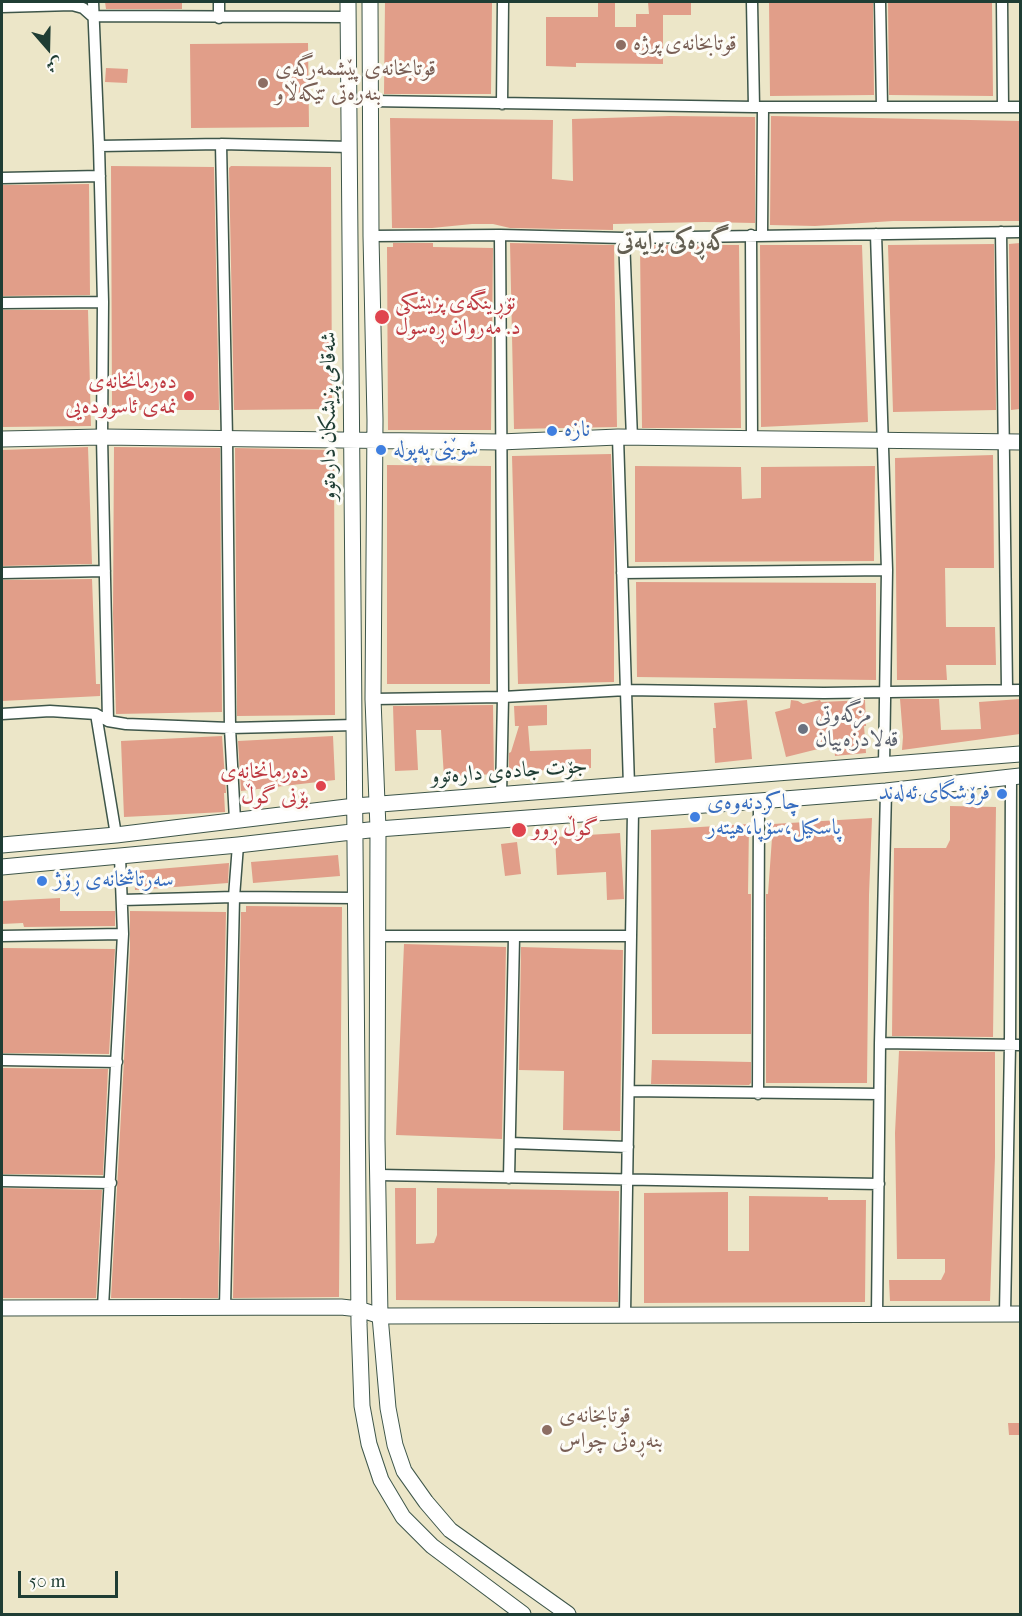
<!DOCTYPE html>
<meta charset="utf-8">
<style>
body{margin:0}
#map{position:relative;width:1022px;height:1616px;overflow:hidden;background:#ece6c8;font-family:"IM FELL French Canon",Amiri,serif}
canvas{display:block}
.frame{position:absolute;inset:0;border:3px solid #1f3d34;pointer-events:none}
.north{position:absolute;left:18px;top:18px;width:60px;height:60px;-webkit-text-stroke:4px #fdfcf7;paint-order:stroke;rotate:160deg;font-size:16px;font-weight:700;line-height:24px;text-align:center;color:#1f3d34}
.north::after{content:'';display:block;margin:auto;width:21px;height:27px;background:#1f3d34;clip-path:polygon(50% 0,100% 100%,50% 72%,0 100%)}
.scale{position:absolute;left:18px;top:1571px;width:100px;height:27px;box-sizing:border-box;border:3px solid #1f3d34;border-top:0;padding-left:8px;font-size:18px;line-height:21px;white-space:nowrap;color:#1f3d34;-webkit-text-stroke:4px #fdfcf7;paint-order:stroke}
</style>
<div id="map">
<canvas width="1022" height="1616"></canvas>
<div class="frame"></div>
<div class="north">ش</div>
<div class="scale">50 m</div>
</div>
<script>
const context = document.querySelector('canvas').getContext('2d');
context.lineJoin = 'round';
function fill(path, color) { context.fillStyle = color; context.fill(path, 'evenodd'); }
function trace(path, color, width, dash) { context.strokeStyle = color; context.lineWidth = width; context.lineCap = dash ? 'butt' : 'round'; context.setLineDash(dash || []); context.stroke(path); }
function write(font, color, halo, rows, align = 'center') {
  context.font = font + ' "IM FELL French Canon",Amiri,serif'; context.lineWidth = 6; context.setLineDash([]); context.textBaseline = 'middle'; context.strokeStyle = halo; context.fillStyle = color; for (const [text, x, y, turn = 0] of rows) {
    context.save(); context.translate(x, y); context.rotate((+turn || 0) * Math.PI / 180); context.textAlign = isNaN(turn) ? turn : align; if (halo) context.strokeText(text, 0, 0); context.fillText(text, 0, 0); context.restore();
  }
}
fill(new Path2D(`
 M 105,2 L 182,2 L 182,9 L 106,9 Z
 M 385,2 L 492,2 L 491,94 L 384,94 Z
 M 598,2 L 615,2 L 615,27 L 636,27 L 636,14 L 649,14 L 648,2 L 691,2 L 691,15 L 663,15 L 663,64 L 576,63 L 576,67 L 546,66 L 546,17 L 598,17 Z
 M 769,2 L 873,2 L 874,95 L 770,96 Z
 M 888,2 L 992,2 L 993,96 L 889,95 Z
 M 308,43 L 309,127 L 191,128 L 190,44 Z
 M 106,68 L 128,69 L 127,83 L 105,82 Z
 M 670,116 L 755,117 L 755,223 L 704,222 L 613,224 L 613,230 L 510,228 L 493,224 L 472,224 L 432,228 L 392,228 L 390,118 L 553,120 L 552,179 L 573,181 L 572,119 Z
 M 771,116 L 1020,121 L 1020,221 L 893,221 L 815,226 L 770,225 Z
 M 111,166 L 214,167 L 219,410 L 112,410 Z
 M 231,166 L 331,167 L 332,409 L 234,410 L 229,168 Z
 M 89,184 L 90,295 L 2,296 L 2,185 Z
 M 393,243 L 433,243 L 433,247 L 493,248 L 491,430 L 388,430 L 387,247 L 393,247 Z
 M 510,243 L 614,245 L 617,427 L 514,429 Z
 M 1020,243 L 1020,409 L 1011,410 L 1009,244 Z
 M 994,244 L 996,410 L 893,412 L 888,245 Z
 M 640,245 L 739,245 L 741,428 L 642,428 Z
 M 760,245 L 862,245 L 868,422 L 761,427 Z
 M 2,310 L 88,310 L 91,426 L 2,427 Z
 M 88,447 L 92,564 L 2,566 L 2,450 Z
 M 114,447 L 220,448 L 222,712 L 116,714 L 113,614 Z
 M 235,448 L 334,450 L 335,715 L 237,716 Z
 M 611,454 L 614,534 L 614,682 L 518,684 L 512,456 Z
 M 993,455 L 994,568 L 945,568 L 946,627 L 995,627 L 996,665 L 946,665 L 947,680 L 897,680 L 895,458 Z
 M 387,465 L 491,466 L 490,684 L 387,684 Z
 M 635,466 L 741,467 L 742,499 L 761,498 L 761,467 L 875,466 L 874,561 L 635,562 Z
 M 92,579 L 96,684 L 100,684 L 100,696 L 2,701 L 2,580 Z
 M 636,582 L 876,583 L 876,680 L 637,677 Z
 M 900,699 L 939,699 L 941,730 L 981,729 L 979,702 L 1020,699 L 1020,734 L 902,750 L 903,737 Z
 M 747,700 L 752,759 L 715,763 L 713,728 L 716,728 L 714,703 Z
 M 791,700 L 798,701 L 803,704 L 820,700 L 821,702 L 865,700 L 866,726 L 864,726 L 866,753 L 835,756 L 834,745 L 786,757 L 775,712 L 790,708 Z
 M 493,705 L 494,774 L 444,777 L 441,730 L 416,730 L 418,770 L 395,771 L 393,706 Z
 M 547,705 L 547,725 L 528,726 L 530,751 L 591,749 L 591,768 L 509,772 L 509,753 L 511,752 L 519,726 L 515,726 L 514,706 Z
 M 222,736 L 226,793 L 224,793 L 225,812 L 124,817 L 121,741 Z
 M 333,736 L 335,780 L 241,791 L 238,741 Z
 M 950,806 L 996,807 L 993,1037 L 892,1036 L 894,848 L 946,848 L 950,840 Z
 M 872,818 L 869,895 L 867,1083 L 766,1083 L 766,894 L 768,894 L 773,824 Z
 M 749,824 L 748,894 L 751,894 L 751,1034 L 652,1034 L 651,830 Z
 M 620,833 L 624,899 L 607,900 L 606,872 L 557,875 L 555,837 Z
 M 517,842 L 521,874 L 505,876 L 501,844 Z
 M 338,855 L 340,876 L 253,883 L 251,862 Z
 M 229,863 L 228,883 L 135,890 L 134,871 Z
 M 60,898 L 60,911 L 115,911 L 115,926 L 24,927 L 23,923 L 2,924 L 2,901 Z
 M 246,906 L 342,907 L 339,1297 L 233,1298 L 241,912 L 246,912 Z
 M 130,911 L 226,912 L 218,1298 L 111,1298 L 130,949 Z
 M 404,944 L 506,947 L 502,1139 L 396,1135 Z
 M 521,947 L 623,950 L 620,1131 L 563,1130 L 564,1071 L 519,1070 Z
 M 2,948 L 115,949 L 109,1054 L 2,1053 Z
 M 899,1051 L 995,1052 L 995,1157 L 990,1301 L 890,1301 L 889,1280 L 941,1280 L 945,1272 L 945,1259 L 897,1259 L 895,1133 Z
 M 652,1060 L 751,1062 L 751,1083 L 749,1085 L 651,1084 Z
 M 2,1068 L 108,1069 L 103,1175 L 2,1174 Z
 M 2,1188 L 102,1190 L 96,1298 L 2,1298 Z
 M 395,1188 L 416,1188 L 416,1244 L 434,1243 L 437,1235 L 437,1188 L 619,1191 L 618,1302 L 396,1300 Z
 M 728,1192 L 728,1251 L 749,1251 L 749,1196 L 828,1197 L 828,1200 L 866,1200 L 865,1302 L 644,1303 L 644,1193 Z
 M 1008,1423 L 1020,1423 L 1020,1435 L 1009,1435 Z`), '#e19e89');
const street = new Path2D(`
 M 93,2 L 99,146 L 103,302 L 102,437 L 108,721
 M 219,2 L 219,18
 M 752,2 L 754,107
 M 880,2 L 882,106
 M 1002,2 L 1003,107
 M 2,7 L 72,5 L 83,8 L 92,16 L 349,17
 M 371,101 L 754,107 L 1020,107
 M 502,104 L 503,2
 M 221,144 L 227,438 L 230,728 L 235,820
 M 99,146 L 221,144 L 350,147
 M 2,178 L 100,176
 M 1001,232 L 1007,689
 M 762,234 L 763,107
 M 876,234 L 887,570 L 884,766
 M 500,235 L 503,697 L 501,796
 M 751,235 L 752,440
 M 371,236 L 500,235 L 624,238 L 1020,232
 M 624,238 L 632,438
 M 2,303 L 103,302
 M 618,437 L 629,786
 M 2,573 L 105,571
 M 622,573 L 887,570
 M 373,699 L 503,697 L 626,690 L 824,693 L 1020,690
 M 2,714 L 50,711 L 96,714 L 108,721 L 126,724 L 230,728 L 355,725
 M 96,714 L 116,835
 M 122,900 L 234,897 L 356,898
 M 2,936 L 123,934
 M 377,936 L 631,936
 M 880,1043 L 1020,1045
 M 2,1060 L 117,1062
 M 629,1091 L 879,1094
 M 758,1094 L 759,801
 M 510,1143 L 628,1147
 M 379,1175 C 545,1178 712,1180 879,1184
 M 509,1178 L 514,937
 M 2,1181 L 111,1183
 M 103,1307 L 123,934 L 120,857
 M 225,1307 L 234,897 L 238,845
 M 625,1314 L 633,811
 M 877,1314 L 880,1043 L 886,791
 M 1005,1314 L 1010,1045 L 1011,777`);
const secondary = new Path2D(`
 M 348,2 L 359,1324 L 362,1406 L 369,1444 L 381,1480 L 403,1517 L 432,1546 L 523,1614
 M 370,2 L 371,236 L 375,420 L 373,699 L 378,829 L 377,1139 L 380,1316 L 388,1408 L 395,1445 L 404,1471 L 426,1502 L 450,1530 L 568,1614
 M 2,439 L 102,437 L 500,442 L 618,437 L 1020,442
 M 2,845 L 116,835 L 355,806 L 1020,754
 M 2,867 L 238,845 L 378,829 L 759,801 L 886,791 L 1020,776
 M 2,1308 L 341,1307 L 359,1309 L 380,1316 L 1020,1314`);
trace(street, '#3e564a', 13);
trace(secondary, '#3e564a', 17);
trace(street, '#fff', 10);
trace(secondary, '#fff', 15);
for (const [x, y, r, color] of [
 [621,45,6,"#8d6e63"],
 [263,83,6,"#8d6e63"],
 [382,317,8,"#e0444e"],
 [189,396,6,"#e0444e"],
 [552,431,6,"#3f7fe0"],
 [381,450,6,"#3f7fe0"],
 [803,729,6,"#6b7280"],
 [321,786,6,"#e0444e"],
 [1002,794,6,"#3f7fe0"],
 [695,817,6,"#3f7fe0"],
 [519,830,8,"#e0444e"],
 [42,881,6,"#3f7fe0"],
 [547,1430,6,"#8d6e63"]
]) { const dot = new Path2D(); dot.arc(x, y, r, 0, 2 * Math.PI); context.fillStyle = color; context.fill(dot); trace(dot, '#fdfcf7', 2); }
write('22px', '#785e54', '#fdfcf7', [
 ["قوتابخانەی پرژە",633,45],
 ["قوتابخانەی پێشمەرگەی",275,70],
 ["بنەرەتی تێکەڵاو",275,95],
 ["قوتابخانەی",559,1417],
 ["بنەڕەتی چواس",559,1442]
], 'left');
write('22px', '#be3a42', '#fdfcf7', [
 ["نۆڕینگەی پزیشکی",395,304],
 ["د. مەروان ڕەسول",395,329],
 ["دەرمانخانەی",177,383,"right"],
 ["نمەی ئاسوودەیی",177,408,"right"],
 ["دەرمانخانەی",309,773,"right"],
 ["بۆنی گوڵ",309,798,"right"],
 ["گوڵ ڕوو",532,830]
], 'left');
write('22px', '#1f3d34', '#fdfcf7', [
 ["شەقامی پزیشکان دارەتوو",330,416,-90],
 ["جۆت جادەی دارەتوو",509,772,-4]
]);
write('22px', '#366cbe', '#fdfcf7', [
 ["نازە",564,431],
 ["شوێنی پەپولە",393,450],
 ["فرۆشگای ئەلەند",990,794,"right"],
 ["چاکردنەوەی",707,804],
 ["پاسکیل،سۆپا،هیتەر",707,829],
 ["سەرتاشخانەی ڕۆژ",54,881]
], 'left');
write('22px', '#5b616d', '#fdfcf7', [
 ["مزگەوتی",815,716],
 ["قەلادزەییان",815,741]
], 'left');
write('bold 24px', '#635f52', '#fdfcf7', [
 ["گەڕەکی برایەتی",673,243]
]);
</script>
